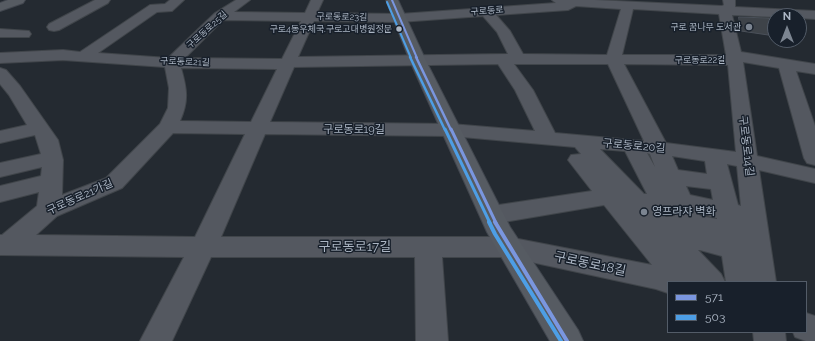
<!DOCTYPE html>
<meta charset="utf-8">
<style>
body{margin:0}
#map{position:relative;width:815px;height:341px;overflow:hidden;background:#242a31;font-family:Raleway,sans-serif}
canvas{display:block}
.legend{position:absolute;left:667px;top:281px;width:140px;height:52px;box-sizing:border-box;background:#18202b;border:1px solid #535c68;margin:0;padding:5px 7px;list-style:none;font-size:12px;color:#acb6c4}
.legend li{display:flex;align-items:center;gap:8px;height:20px}
.legend b{width:20px;border:1px solid #535c68}
.north{position:absolute;left:767px;top:8px;width:40px;height:40px;box-sizing:border-box;background:#18202b;border:1px solid #535c68;border-radius:50%;rotate:0deg;font-size:11px;font-weight:700;line-height:16px;text-align:center;color:#acb6c4}
.north::after{content:'';display:block;margin:auto;width:14px;height:18px;background:#7c8591;clip-path:polygon(50% 0,100% 100%,50% 72%,0 100%)}
</style>
<div id="map">
<canvas width="815" height="341"></canvas>
<ul class="legend">
<li><b style="height:5px;background:#7a96df"></b>571</li>
<li><b style="height:5px;background:#4d9ee5"></b>503</li>
</ul>
<div class="north">N</div>
</div>
<script>
const context = document.querySelector('canvas').getContext('2d');
context.lineJoin = 'round';
function fill(path, color) { context.fillStyle = color; context.fill(path, 'evenodd'); }
function trace(path, color, width, dash) { context.strokeStyle = color; context.lineWidth = width; context.lineCap = dash ? 'butt' : 'round'; context.setLineDash(dash || []); context.stroke(path); }
function write(font, color, halo, rows, align = 'center') {
  context.font = font + ' Raleway,"Noto Sans KR",sans-serif'; context.lineWidth = 3; context.setLineDash([]); context.textBaseline = 'middle'; context.strokeStyle = halo; context.fillStyle = color; for (const [text, x, y, turn = 0] of rows) {
    context.save(); context.translate(x, y); context.rotate((+turn || 0) * Math.PI / 180); context.textAlign = isNaN(turn) ? turn : align; if (halo) context.strokeText(text, 0, 0); context.fillText(text, 0, 0); context.restore();
  }
}
const building = new Path2D(`
 M 739,17 L 769,18 L 775,36 L 741,31 Z`);
fill(building, '#3e4349');
trace(building, '#4b515a', 1);
const minor = new Path2D(`
 M 95,0 L 110,0 L 108,3 L 59,30 L 54,31 L 49,30 L 47,27 L 49,24 Z
 M 170,0 L 184,0 L 172,11 L 157,12 L 98,53 L 168,58 L 215,13 L 236,0 L 250,0 L 234,12 L 305,13 L 311,0 L 323,0 L 317,13 L 400,14 L 556,3 L 552,0 L 595,0 L 722,6 L 724,5 L 723,0 L 735,0 L 735,7 L 815,11 L 815,19 L 799,18 L 799,16 L 775,17 L 732,15 L 741,52 L 815,64 L 815,74 L 796,71 L 815,126 L 815,165 L 807,163 L 804,158 L 779,68 L 743,62 L 757,156 L 815,169 L 815,183 L 759,170 L 776,282 L 726,282 L 722,256 L 700,250 L 698,250 L 721,274 L 725,282 L 668,282 L 668,293 L 656,289 L 508,257 L 442,257 L 448,341 L 416,341 L 415,257 L 211,257 L 172,341 L 140,341 L 184,257 L 0,255 L 0,235 L 2,235 L 37,206 L 39,192 L 0,202 L 0,186 L 41,176 L 42,167 L 0,177 L 0,163 L 41,154 L 35,135 L 0,143 L 0,131 L 27,125 L 9,95 L 0,84 L 0,68 L 6,70 L 20,86 L 58,140 L 63,160 L 62,195 L 106,178 L 160,124 L 168,108 L 169,88 L 165,67 L 63,60 L 0,63 L 0,53 L 63,50 L 80,52 L 150,5 L 165,4 ZM 576,6 L 621,9 L 607,55 L 523,54 L 510,31 L 496,15 L 568,10 ZM 633,9 L 719,14 L 726,55 L 622,55 ZM 483,16 L 497,32 L 508,54 L 298,57 L 314,21 L 400,22 ZM 223,20 L 301,21 L 282,59 L 185,58 ZM 498,64 L 515,90 L 535,131 L 451,124 L 270,122 L 294,67 ZM 514,64 L 608,64 L 644,141 L 555,133 L 533,90 ZM 624,64 L 728,65 L 736,152 L 666,143 ZM 181,68 L 277,69 L 251,122 L 180,121 C 189,101 187,89 181,68 ZM 173,133 L 245,134 L 195,237 L 36,235 L 57,216 L 122,188 ZM 265,134 L 451,136 L 575,147 L 581,154 L 571,155 L 568,160 L 592,191 L 492,206 L 483,209 L 480,215 L 483,221 L 492,224 L 604,205 L 652,265 L 508,237 L 221,237 ZM 600,149 L 625,151 L 647,194 L 644,194 ZM 647,153 L 650,154 L 655,167 ZM 672,156 L 705,161 L 707,174 L 678,170 ZM 727,164 L 737,166 L 741,206 L 738,205 ZM 686,186 L 711,189 L 713,200 L 690,195 ZM 659,210 L 673,210 L 675,216 L 666,217 ZM 699,214 L 717,218 L 717,219 L 700,216 Z
 M 0,29 L 29,31 L 31,34 L 29,37 L 0,37 Z
 M 806,313 L 815,316 L 815,341 L 806,341 L 795,337 L 793,332 L 806,332 Z
 M 753,332 L 785,332 L 786,341 L 754,341 Z`);
const major = new Path2D(`
 M 8,0 L 25,0 L 23,3 L 0,11 L 0,3 Z
 M 386,0 L 398,0 L 426,61 L 510,227 L 578,330 L 583,341 L 550,341 L 487,232 L 410,61 Z`);
trace(minor, '#40454a', 2);
trace(major, '#41464e', 2);
fill(minor, '#545860');
fill(major, '#565b62');
trace(new Path2D(`
 M 392,0 L 417,58`), '#7a96df', 2);
trace(new Path2D(`
 M 416,57 L 451,130`), '#7a96df', 2.5);
trace(new Path2D(`
 M 451,129 L 496,223`), '#7a96df', 3);
trace(new Path2D(`
 M 495,222 L 567,341`), '#7a96df', 4);
trace(new Path2D(`
 M 387,2 L 411,58`), '#4d9ee5', 2);
trace(new Path2D(`
 M 410,57 L 445,130`), '#4d9ee5', 2.5);
trace(new Path2D(`
 M 445,129 L 490,223`), '#4d9ee5', 3);
trace(new Path2D(`
 M 489,222 L 495,234 L 561,341`), '#4d9ee5', 4);
for (const [x, y, r, color] of [
 [749,27,4,"#7c8591"],
 [399,29,3.5,"#acb6c4"],
 [644,212,4,"#7c8591"]
]) { const dot = new Path2D(); dot.arc(x, y, r, 0, 2 * Math.PI); context.fillStyle = color; context.fill(dot); trace(dot, '#18202b', 1.5); }
write('9px', '#acb6c4', '#18202b', [
 ["구로동로",487,11,-4],
 ["구로동로23길",342,17,1],
 ["구로동로25길",207,30,-42],
 ["구로동로22길",700,60],
 ["구로동로21길",185,62,2]
]);
write('9px', '#acb6c4', '#18202b', [
 ["구로 꿈나무 도서관",741,27]
], 'right');
write('9px', '#acb6c4', '#18202b', [
 ["구로4동우체국.구로고대병원정문",392,29]
], 'right');
write('11px', '#acb6c4', '#18202b', [
 ["구로동로19길",354,130],
 ["구로동로20길",634,146,5],
 ["구로동로14길",746,146,83],
 ["구로동로21가길",80,197,-24]
]);
write('11px', '#acb6c4', '#18202b', [
 ["영프라쟈 벽화",652,212]
], 'left');
write('13px', '#acb6c4', '#18202b', [
 ["구로동로17길",355,247],
 ["구로동로18길",590,264,12]
]);
</script>
